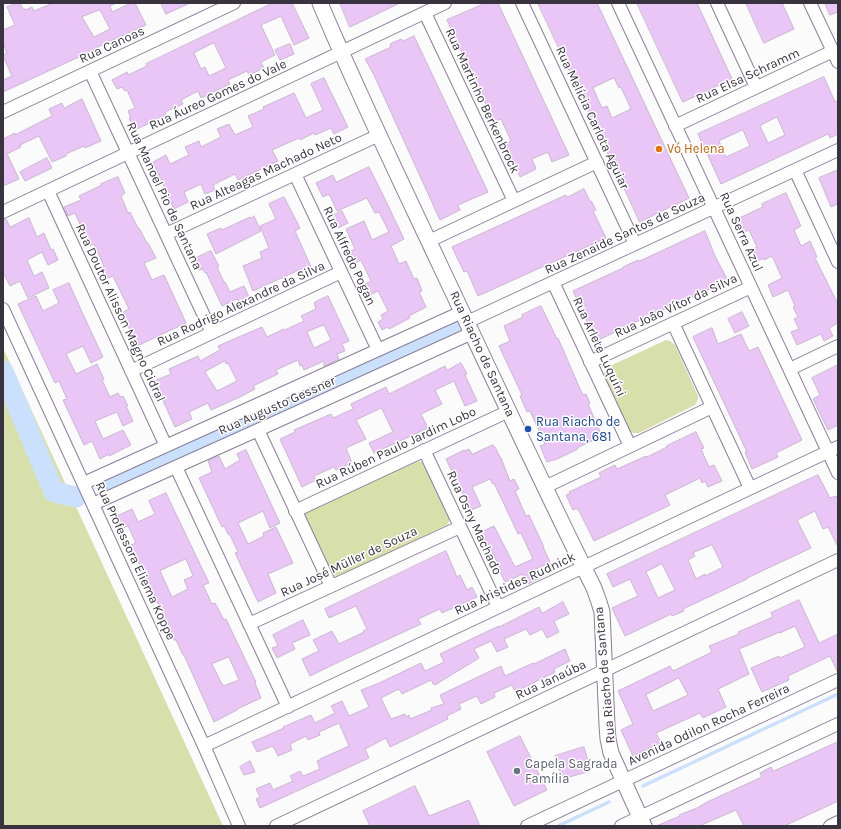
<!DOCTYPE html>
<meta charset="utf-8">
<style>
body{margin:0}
#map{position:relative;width:841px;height:829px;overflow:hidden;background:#fbfbfb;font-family:Karla,sans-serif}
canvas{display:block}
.frame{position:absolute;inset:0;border:4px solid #38333f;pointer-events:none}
</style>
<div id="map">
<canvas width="841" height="829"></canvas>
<div class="frame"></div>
</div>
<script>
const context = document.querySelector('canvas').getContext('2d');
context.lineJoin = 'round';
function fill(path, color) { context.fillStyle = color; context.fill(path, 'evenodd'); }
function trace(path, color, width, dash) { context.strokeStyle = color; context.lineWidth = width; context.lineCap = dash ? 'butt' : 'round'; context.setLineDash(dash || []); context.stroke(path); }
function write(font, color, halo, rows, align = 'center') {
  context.font = font + ' Karla,sans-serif'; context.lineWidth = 3; context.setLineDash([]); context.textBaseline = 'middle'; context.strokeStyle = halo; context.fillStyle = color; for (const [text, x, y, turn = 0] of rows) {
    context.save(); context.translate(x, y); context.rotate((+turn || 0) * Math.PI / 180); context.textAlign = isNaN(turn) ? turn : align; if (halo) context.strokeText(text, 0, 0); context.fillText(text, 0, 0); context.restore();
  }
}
fill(new Path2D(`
 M 666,340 L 670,341 L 675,345 L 698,396 L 698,399 L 695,405 L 639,433 L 633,433 L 629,431 L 605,379 C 603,373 605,368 610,366 Z
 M 3,348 L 223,826 L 3,826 Z
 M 418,461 L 424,463 L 450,519 L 447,525 L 342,575 L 337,576 L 332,575 L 304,516 L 306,511 Z`), '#d7e0aa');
trace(new Path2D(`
 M 643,786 L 838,694
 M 558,826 L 609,802`), '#cae0fc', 3.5);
trace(new Path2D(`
 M 3,371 L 54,492 L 76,497
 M 105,485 L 462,326`), '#cae0fc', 21);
const building = new Path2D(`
 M 18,3 L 20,3 L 23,9 L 25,9 L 25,10 L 32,7 L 34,11 L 53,3 L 116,3 L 110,6 L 112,12 L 131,3 L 135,3 L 146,25 L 106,43 L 81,56 L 3,92 L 3,80 L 12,76 L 3,56 L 3,55 L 7,53 L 3,43 L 3,30 L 15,25 L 7,7 ZM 100,10 L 110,29 L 94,37 L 82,17 Z
 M 161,3 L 190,3 L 166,14 Z
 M 273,3 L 292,3 L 309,38 L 294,45 L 281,16 L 261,25 L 275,55 L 261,62 L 264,68 L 249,75 L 247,71 L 228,80 L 230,84 L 201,98 L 198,91 L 181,100 L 183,104 L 165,112 L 166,115 L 135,130 L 129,118 L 131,118 L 128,111 L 135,108 L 127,90 L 125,91 L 122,87 L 117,89 L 112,80 L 127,72 L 128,75 L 147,66 L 146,64 ZM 214,43 L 226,68 L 209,76 L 205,67 L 201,69 L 194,53 Z
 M 340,3 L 400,3 L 350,27 Z
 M 486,3 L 498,3 L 569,155 L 552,162 L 548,152 L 532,159 L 536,169 L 520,177 L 505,144 L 511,141 L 501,119 L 494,122 L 447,20 Z
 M 538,3 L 597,3 L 689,198 L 676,205 L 676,204 L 640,222 ZM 614,78 L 619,88 L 621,87 L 631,109 L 612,118 L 607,106 L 602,108 L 593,88 Z
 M 637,3 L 697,3 L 732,79 L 683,102 Z
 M 746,3 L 782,3 L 794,29 L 764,43 Z
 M 825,3 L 838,3 L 838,12 L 830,15 Z
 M 414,36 L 488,192 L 458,205 L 460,210 L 440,220 L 374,75 L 365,59 L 391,47 L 390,44 L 401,39 L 403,41 Z
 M 290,44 L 294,54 L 280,60 L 275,50 Z
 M 824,77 L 835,102 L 838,100 L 838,134 L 830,138 L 828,134 L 721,184 L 698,134 ZM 777,117 L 785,135 L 768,143 L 760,126 ZM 743,130 L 750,146 L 726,157 L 719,141 Z
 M 324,78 L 348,127 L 334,134 L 331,128 L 315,135 L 314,133 L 300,140 L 299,138 L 272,150 L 278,161 L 238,180 L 235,174 L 213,185 L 215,190 L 205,194 L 201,184 L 184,192 L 188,202 L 174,209 L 153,162 L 166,155 L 170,164 L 189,155 L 185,147 L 199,141 L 201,147 L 221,137 L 217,129 L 229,124 L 235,135 L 253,127 L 248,116 L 264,109 L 263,107 L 294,93 L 306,118 L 323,110 L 311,84 Z
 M 82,99 L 101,141 L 85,148 L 84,146 L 66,154 L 66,156 L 52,162 L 39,136 L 20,145 L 21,147 L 7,154 L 19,179 L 3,186 L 3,139 L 15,133 L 15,135 L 52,116 L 49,109 L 62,103 L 64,108 Z
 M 47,158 L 52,168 L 25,181 L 20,172 Z
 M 369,167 L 383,195 L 404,239 L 391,246 L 399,264 L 406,261 L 414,279 L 417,278 L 422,291 L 419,292 L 426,307 L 409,316 L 410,318 L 389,329 L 388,327 L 382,330 L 378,322 L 383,319 L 381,315 L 388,311 L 378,291 L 370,295 L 365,284 L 371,281 L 361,260 L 355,263 L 349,252 L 355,249 L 346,229 L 364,221 L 372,240 L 389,232 L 379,212 L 375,213 L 367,198 L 337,211 L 329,194 L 323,197 L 316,183 L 333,175 L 336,182 Z
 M 838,170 L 838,204 L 831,207 L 819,178 Z
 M 118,177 L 125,193 L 121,196 L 128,213 L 130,212 L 138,228 L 139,228 L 147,243 L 148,243 L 156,258 L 144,263 L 152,280 L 164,275 L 186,323 L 137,346 L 122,313 L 129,309 L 113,276 L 106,279 L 100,268 L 104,266 L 94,244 L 90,246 L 75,213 L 68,216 L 64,207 L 81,200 L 79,196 L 102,185 L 101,184 Z
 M 584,189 L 590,201 L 591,201 L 596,210 L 593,211 L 606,238 L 478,296 L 467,271 L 464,272 L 452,247 L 566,195 L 567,197 Z
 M 786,193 L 801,226 L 794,230 L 801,246 L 810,241 L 817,257 L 815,258 L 838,304 L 838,323 L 829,328 L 833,336 L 824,341 L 821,334 L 797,345 L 791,332 L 799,329 L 794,319 L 798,317 L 793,307 L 795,306 L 788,290 L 773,297 L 768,285 L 782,278 L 772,256 L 764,260 L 764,258 L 758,261 L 753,249 L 757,247 L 749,230 L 743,233 L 737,219 L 763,207 L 762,204 Z
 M 284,197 L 300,228 L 295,231 L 312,269 L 301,274 L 299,270 L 253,291 L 243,266 L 262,258 L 260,252 L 269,248 L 260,226 L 276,219 L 269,204 Z
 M 342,211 L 348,223 L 338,228 L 332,216 Z
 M 254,216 L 261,231 L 216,254 L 207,234 L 221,228 L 222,230 L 250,217 L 251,218 Z
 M 29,218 L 37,237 L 44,233 L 51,250 L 53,249 L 58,260 L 48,265 L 42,252 L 27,260 L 34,276 L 42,272 L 49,288 L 28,298 L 20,281 L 10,286 L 3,272 L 3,219 L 6,219 L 10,227 Z
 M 705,231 L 715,256 L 728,281 L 629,325 L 630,328 L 621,332 L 620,330 L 596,341 L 573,291 L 623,268 L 623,267 L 638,260 L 639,261 Z
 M 211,251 L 219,266 L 217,267 L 224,282 L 225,282 L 230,292 L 244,286 L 249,297 L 239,302 L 237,299 L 222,306 L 206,272 L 205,273 L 203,269 L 199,270 L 194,259 Z
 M 69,283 L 82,312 L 103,357 L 91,363 L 83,346 L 66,354 L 76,374 L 97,364 L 104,379 L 102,380 L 110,397 L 118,393 L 120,397 L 123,396 L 128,406 L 126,406 L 133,421 L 123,426 L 117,412 L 95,421 L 103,439 L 123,430 L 131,445 L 109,456 L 109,454 L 100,459 L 92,441 L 84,445 L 63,400 L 67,399 L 59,381 L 55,383 L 18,304 L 36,296 L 43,311 L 59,303 L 53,290 Z
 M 328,296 L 349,341 L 342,344 L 345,351 L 337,354 L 339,359 L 324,366 L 324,361 L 304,370 L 302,365 L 300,366 L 298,360 L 276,370 L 278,374 L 253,386 L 255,389 L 240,397 L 211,410 L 208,403 L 189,412 L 192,419 L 175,427 L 154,381 L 171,374 L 169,369 L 198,356 L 200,361 L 220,350 L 218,346 L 262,327 L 267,337 L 284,329 L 285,330 L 304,321 L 301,316 L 316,309 L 314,303 L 315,302 ZM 324,325 L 331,340 L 314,348 L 307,332 ZM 225,361 L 226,364 L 228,363 L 237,381 L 217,391 L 205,372 Z
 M 541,306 L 557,339 L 558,338 L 580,389 L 583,395 L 586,394 L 590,403 L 588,404 L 602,436 L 577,448 L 578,449 L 555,460 L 553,460 L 547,462 L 540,446 L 545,444 L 530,411 L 527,412 L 520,396 L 522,395 L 499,346 L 510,341 L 504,326 L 523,317 L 522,315 Z
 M 742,312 L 749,326 L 735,333 L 728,319 Z
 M 712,328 L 718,344 L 741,334 L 749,351 L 758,347 L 802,440 L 776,453 L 778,457 L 752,469 L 745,452 L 747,452 L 693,337 Z
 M 461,363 L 467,374 L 465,375 L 477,401 L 465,406 L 454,381 L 435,390 L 442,404 L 421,414 L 428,428 L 374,453 L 369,443 L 393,432 L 383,411 L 381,408 L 356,420 L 366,439 L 346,448 L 352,463 L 336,470 L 334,467 L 314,476 L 316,480 L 302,487 L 280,439 L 295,432 L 294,430 L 331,414 L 333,418 L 353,409 L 351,404 L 386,387 L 389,394 L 445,366 L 447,370 Z
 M 838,365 L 838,425 L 828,430 L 813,399 L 820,395 L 812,378 Z
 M 696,432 L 704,448 L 701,449 L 709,467 L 714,465 L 722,481 L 708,487 L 705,481 L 702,483 L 700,478 L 665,495 L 670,505 L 594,541 L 578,509 L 577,509 L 577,508 L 573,510 L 566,495 L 570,494 L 569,492 L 601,477 L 599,473 L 615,465 L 617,469 L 646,456 L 647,457 L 667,447 L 667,446 Z
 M 493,445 L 494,447 L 495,447 L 501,459 L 501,458 L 510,481 L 514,479 L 519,489 L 515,491 L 526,516 L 529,515 L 544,547 L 543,547 L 550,562 L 536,569 L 540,578 L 528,584 L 523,574 L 505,582 L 499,570 L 501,570 L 490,547 L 488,548 L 481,532 L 494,526 L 515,567 L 533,559 L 521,533 L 518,534 L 494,483 L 493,484 L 490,479 L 472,487 L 481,506 L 471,510 L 446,459 L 464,450 L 465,451 L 469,449 L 472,454 Z
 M 246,450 L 280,523 L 270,528 L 263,511 L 238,523 L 248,544 L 264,536 L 263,533 L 276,527 L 293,563 L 268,574 L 276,593 L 258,602 L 235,553 L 238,552 L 230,535 L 228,534 L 224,526 L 222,527 L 199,478 L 212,472 L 208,461 L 219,456 L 225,469 L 240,460 L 237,454 Z
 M 818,475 L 830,498 L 836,496 L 838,501 L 838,547 L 828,527 L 823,529 L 815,511 L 797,520 L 811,548 L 747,578 L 747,579 L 683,609 L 684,611 L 672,616 L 671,614 L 667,616 L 625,636 L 612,608 L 638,596 L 630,579 L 613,587 L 607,574 ZM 712,545 L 723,567 L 705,576 L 705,574 L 696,579 L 688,560 L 695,556 L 693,553 ZM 662,564 L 675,590 L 658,598 L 646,572 Z
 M 166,493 L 209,583 L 203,585 L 212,604 L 215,603 L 224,620 L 226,619 L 256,682 L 255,683 L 261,698 L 237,709 L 237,710 L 214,722 L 184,655 L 183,655 L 176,640 L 174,640 L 171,631 L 138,561 L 131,545 L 136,543 L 128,526 L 123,528 L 117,516 L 132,509 L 138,522 L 155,514 L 149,501 ZM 186,559 L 193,576 L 184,580 L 188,589 L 172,597 L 160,571 ZM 229,657 L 239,680 L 223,686 L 212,664 Z
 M 446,551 L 457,577 L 460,575 L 467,590 L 472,587 L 477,597 L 442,613 L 440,609 L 418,619 L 421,624 L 345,659 L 310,676 L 302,659 L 319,651 L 313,640 L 332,631 L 339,644 L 364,632 L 363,631 L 367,629 L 356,606 L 329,618 L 325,609 Z
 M 799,600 L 819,643 L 838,634 L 838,673 L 830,656 L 788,676 L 789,680 L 762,692 L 751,668 L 779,656 L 780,658 L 805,647 L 795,626 L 780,633 L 780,632 L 739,649 L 749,674 L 718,689 L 726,707 L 703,718 L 700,713 L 656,733 L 661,743 L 633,756 L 621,730 L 633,724 L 618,691 L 670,666 L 673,671 L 712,652 L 709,646 L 739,634 L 738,632 L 773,617 L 771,613 ZM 679,678 L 688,695 L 653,711 L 646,695 Z
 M 563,602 L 569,614 L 554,621 L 559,632 L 547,638 L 542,629 L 530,635 L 526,629 L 504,639 L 508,647 L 497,652 L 491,641 L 474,649 L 479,658 L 435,685 L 435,684 L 434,685 L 431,680 L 402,694 L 399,689 L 381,698 L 391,719 L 405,714 L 406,717 L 409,715 L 410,719 L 432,710 L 431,708 L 444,704 L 440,695 L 501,666 L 505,676 L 533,663 L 534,664 L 565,649 L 570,661 L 554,669 L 555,672 L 515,692 L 512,685 L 494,693 L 495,697 L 481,704 L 477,696 L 459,704 L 461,709 L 447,716 L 448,719 L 390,747 L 386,738 L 365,749 L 369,758 L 260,808 L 256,799 L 260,797 L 256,789 L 270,783 L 273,790 L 293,781 L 290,776 L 300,771 L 303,776 L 320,769 L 317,761 L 320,760 L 320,759 L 349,746 L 339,723 L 319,732 L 320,735 L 308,740 L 306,736 L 290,744 L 292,750 L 278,756 L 273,746 L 257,752 L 252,742 L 284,728 L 283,727 L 311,715 L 315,723 L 335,713 L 331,706 L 342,701 L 349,716 L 369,707 L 361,690 L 377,684 L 421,663 L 425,671 L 444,662 L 440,654 L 486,632 L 499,626 L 499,627 L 539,607 L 542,613 Z
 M 303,620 L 310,635 L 292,643 L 295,649 L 277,658 L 272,648 L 278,646 L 273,635 Z
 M 520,736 L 547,790 L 514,806 L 487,752 Z
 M 838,742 L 838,801 L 819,810 L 784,826 L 744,826 L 736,810 L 699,826 L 656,826 L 680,816 L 679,815 L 697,808 L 707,802 L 762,777 L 760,773 L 771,767 L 773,771 Z
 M 584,747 L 591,771 L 562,779 L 555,756 Z
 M 250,761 L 255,772 L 244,775 L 240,767 Z
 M 415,786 L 429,816 L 469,800 L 480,826 L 370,826 L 363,811 Z`);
fill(building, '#e9c6f5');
trace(building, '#cab6d0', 1);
const minor = new Path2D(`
 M 522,3 L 635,244
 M 618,3 L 838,473
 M 717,3 L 756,87
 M 810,3 L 838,62
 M 425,13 L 514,201
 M 90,71 L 212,333
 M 3,112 L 234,3
 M 675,126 L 833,51
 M 795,170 L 838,262
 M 295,174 L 378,350
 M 48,191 L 166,446
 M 3,212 L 445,3
 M 166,234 L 379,135
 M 429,241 L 597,162
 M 553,282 L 630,446
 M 3,309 L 204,746 L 239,826
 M 467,322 L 838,150
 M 673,323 L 750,488
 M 590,362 L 751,287
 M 790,369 L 838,346
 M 131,371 L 341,272
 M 258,430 L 331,586
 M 424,450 L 498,607
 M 176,467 L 288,707
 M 84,483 L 462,312
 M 545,487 L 712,407
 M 93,504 L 258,430 L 472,333
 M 295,511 L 509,411
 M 249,624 L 460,527
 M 204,746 L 838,447
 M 276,826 L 838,560
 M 527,826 L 838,680
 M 621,826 L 838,724
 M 830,826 L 838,822`);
const tertiary = new Path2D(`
 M 320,3 C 357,91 398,176 439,263 C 490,371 540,480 594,588 L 599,602 L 602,612 L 607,725 L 608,739 L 611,753 L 644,826`);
trace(minor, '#897e99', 14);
trace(tertiary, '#897e99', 17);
trace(minor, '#fff', 12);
trace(tertiary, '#fff', 15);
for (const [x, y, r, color] of [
 [659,149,4,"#e8710a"],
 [528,429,4,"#1a4fb4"],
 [517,771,4,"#6b7280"]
]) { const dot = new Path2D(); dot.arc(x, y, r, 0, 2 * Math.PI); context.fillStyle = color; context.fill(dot); trace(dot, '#fff', 1.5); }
write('13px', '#38333f', '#fff', [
 ["Rua Canoas",112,45,-25],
 ["Rua Elsa Schramm",748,76,-25],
 ["Rua Áureo Gomes do Vale",218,95,-25],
 ["Rua Martinho Berkenbrock",482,101,65],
 ["Rua Melícia Carlota Aguiar",592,118,65],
 ["Rua Alteagas Machado Neto",266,172,-25],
 ["Rua Manoel Pio de Santana",164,196,65],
 ["Rua Serra Azul",741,232,65],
 ["Rua Zenaide Santos de Souza",625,234,-25],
 ["Rua Alfredo Pogan",349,256,65],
 ["Rua Rodrigo Alexandre da Silva",241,304,-25],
 ["Rua João Vítor da Silva",676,306,-25],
 ["Rua Doutor Alisson Magno Cidral",120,313,65],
 ["Rua Arlete Luquíni",599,347,65],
 ["Rua Riacho de Santana",482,354,65],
 ["Rua Augusto Gessner",277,406,-24],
 ["Rua Rúben Paulo Jardim Lobo",396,448,-25],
 ["Rua Osny Machado",474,523,65],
 ["Rua Professora Eliema Koppe",135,561,65],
 ["Rua José Müller de Souza",349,562,-25],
 ["Rua Aristides Rudnick",515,584,-25],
 ["Rua Riacho de Santana",605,675,-95],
 ["Rua Janaúba",551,680,-25],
 ["Avenida Odilon Rocha Ferreira",709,725,-25]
]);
write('13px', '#c56008', '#fff', [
 ["Vó Helena",667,149]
], 'left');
write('13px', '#164399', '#fff', [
 ["Rua Riacho de",536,422],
 ["Santana, 681",536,437]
], 'left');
write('13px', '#5b616d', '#fff', [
 ["Capela Sagrada",525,764],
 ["Família",525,779]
], 'left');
</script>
